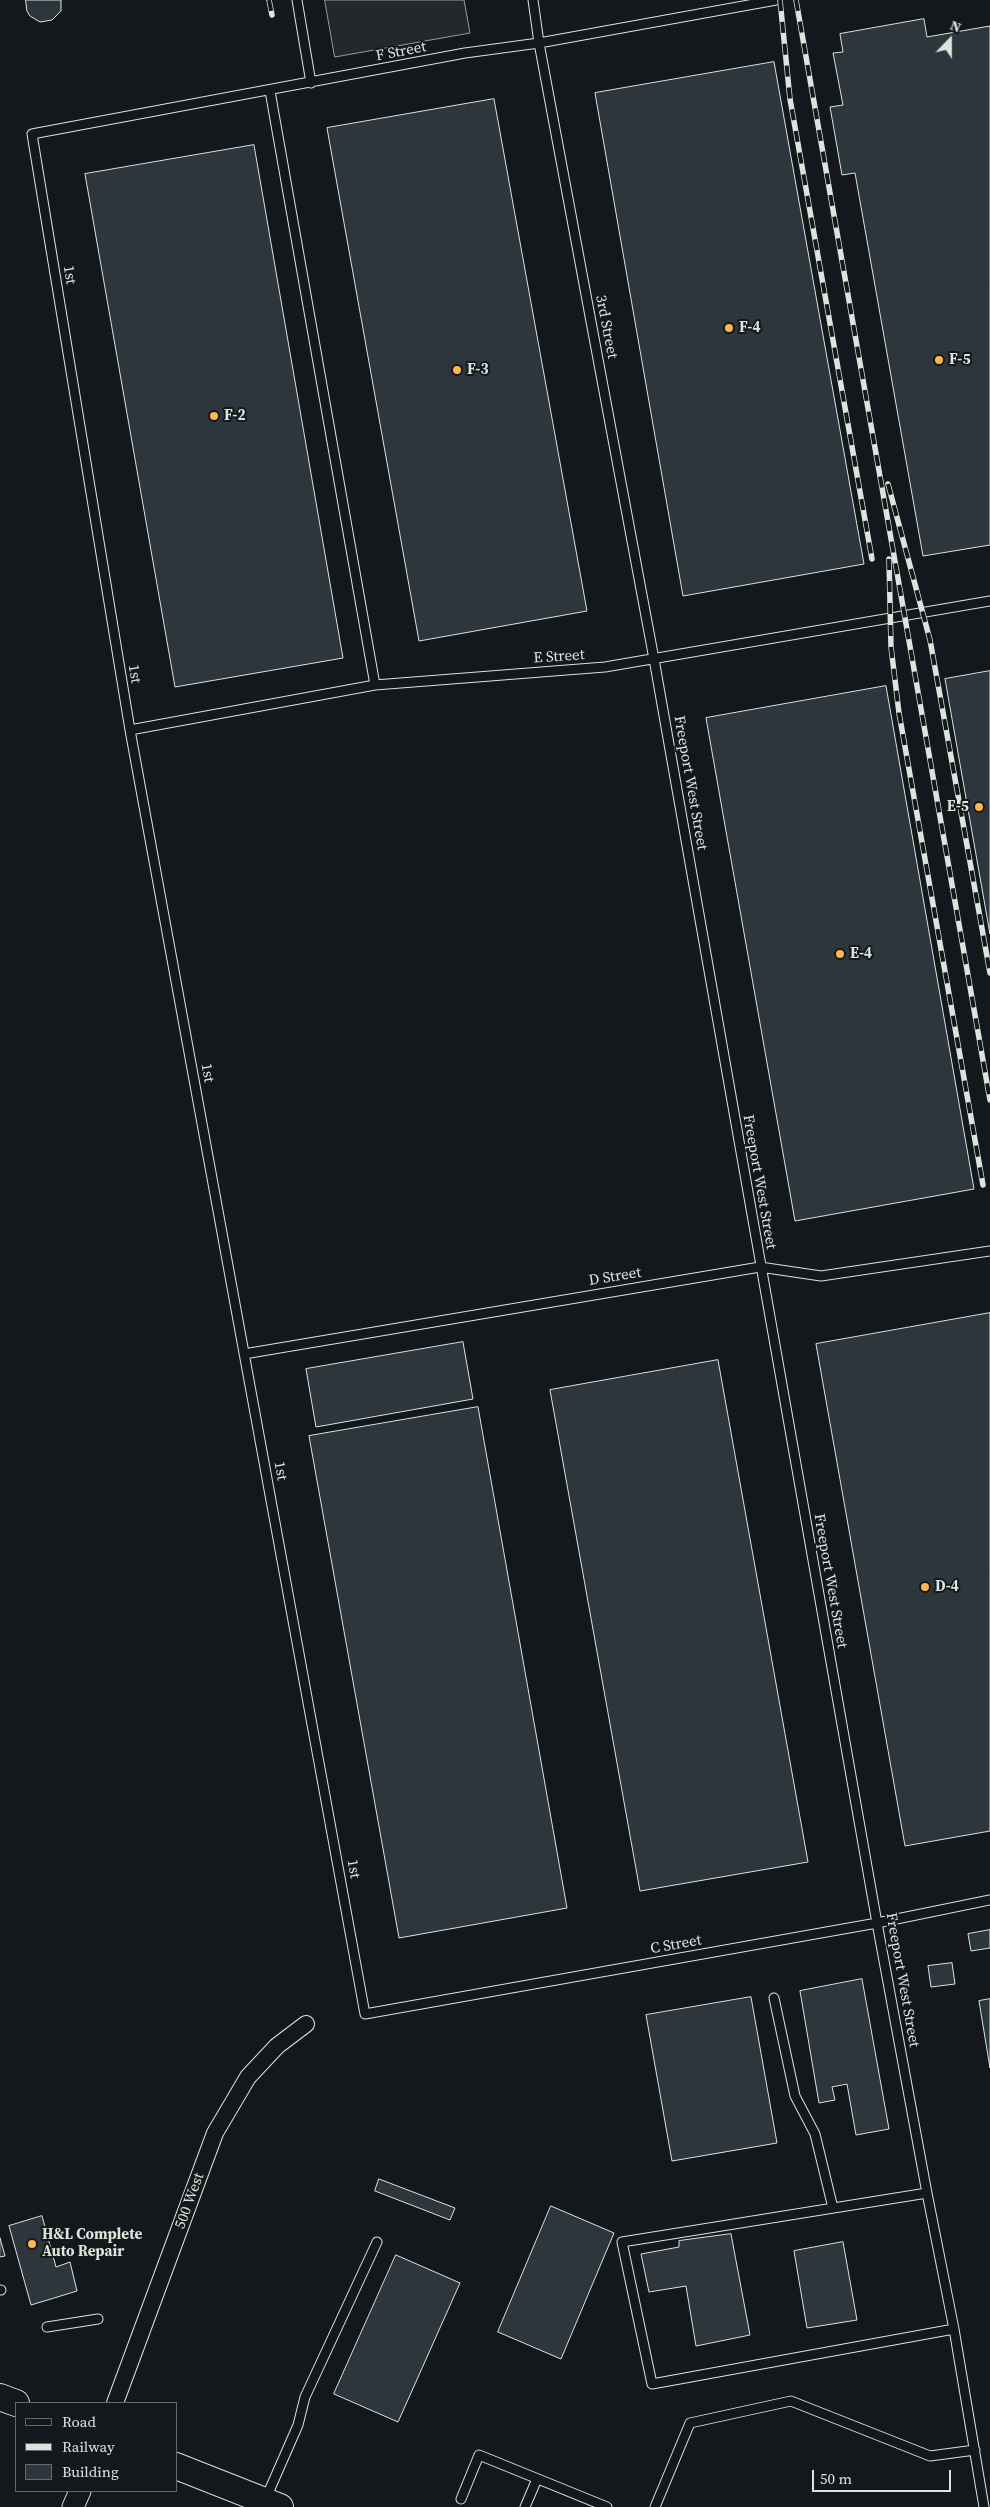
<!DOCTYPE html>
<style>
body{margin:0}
#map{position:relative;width:990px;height:2507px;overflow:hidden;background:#14181c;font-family:"Source Serif 4",serif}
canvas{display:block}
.legend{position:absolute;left:15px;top:2402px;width:162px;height:90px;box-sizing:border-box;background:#14181c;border:1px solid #626a69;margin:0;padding:6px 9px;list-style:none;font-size:15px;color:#d8e6dc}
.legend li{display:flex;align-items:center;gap:10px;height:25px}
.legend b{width:25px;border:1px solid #626a69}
.north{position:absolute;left:925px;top:15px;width:50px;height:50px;-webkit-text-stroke:4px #14181c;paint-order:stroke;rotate:22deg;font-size:14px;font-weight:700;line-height:20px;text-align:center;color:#d8e6dc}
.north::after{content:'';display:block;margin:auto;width:18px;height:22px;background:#d8e6dc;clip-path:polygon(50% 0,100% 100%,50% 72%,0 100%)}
.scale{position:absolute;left:812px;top:2470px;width:139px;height:22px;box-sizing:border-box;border:2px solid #d8e6dc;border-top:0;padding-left:6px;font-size:15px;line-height:18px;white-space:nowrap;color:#d8e6dc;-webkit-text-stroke:4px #14181c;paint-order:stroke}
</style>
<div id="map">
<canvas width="990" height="2507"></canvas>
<ul class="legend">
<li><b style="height:6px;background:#14181c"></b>Road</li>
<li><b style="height:6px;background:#d8e6dc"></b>Railway</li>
<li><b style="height:14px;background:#2c363c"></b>Building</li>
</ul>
<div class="north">N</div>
<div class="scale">50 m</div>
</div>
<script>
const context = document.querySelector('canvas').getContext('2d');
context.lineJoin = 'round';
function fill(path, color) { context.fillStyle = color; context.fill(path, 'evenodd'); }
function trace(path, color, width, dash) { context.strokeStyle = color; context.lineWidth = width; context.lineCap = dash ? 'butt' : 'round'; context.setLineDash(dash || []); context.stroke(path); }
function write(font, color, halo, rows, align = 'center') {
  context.font = font + ' "Source Serif 4",serif'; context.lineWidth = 4; context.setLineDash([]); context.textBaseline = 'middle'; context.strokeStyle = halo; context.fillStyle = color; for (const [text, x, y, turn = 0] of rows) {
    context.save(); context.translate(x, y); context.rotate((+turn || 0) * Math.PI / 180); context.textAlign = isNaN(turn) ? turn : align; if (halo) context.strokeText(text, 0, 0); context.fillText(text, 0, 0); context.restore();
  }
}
const parking = new Path2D(`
 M 325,0 L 464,0 L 470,33 L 335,57 Z`);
fill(parking, '#24282b');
trace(parking, '#939e99', 1);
const building = new Path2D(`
 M 26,0 L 61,0 L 61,11 L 52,20 L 40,22 L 30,16 L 27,11 Z
 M 924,19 L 927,37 L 990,26 L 990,545 L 923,556 L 855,173 L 842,175 L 830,107 L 843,105 L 833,53 L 843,52 L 840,34 Z
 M 774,62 L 864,564 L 683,596 L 595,93 Z
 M 494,99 L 587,611 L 419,641 L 327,128 Z
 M 254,145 L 343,658 L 175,687 L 85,174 Z
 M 990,671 L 990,934 L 945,679 Z
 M 886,686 L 974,1189 L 795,1221 L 706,718 Z
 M 990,1313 L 990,1831 L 905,1846 L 816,1344 Z
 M 463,1342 L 473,1399 L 316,1427 L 306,1369 Z
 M 718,1360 L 808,1862 L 640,1891 L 550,1390 Z
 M 478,1407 L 567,1908 L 399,1938 L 309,1436 Z
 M 990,1930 L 990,1948 L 971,1951 L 968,1934 Z
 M 952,1963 L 955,1984 L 931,1987 L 928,1966 Z
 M 862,1979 L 889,2129 L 856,2135 L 847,2084 L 832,2087 L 835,2100 L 819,2103 L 800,1991 Z
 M 751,1997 L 777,2143 L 672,2161 L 646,2015 Z
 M 990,1999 L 990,2068 L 979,2001 Z
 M 379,2179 L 455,2208 L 450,2220 L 375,2191 Z
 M 551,2206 L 614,2233 L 561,2359 L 498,2332 Z
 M 42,2216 L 56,2267 L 70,2262 L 77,2291 L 31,2305 L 9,2226 Z
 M 731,2234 L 750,2335 L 696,2346 L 686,2286 L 649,2292 L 641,2254 L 679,2247 L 679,2241 Z
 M 0,2238 L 5,2256 L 0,2257 Z
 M 843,2242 L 857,2320 L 807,2328 L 794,2251 Z
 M 396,2255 L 460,2283 L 398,2422 L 334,2394 Z`);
fill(building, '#2c363c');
trace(building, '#d8e6dc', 1);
const service = new Path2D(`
 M 297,0 L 311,83
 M 533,0 L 539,43 L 654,659 L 877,1923 L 927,2193 L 954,2329 L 984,2507
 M 776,0 L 539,43 L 465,53 L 32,134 L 130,730 L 365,2014 L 877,1923 L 990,1900
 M 270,91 L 375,685
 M 130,730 L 375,685 L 605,667 L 990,601
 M 244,1354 L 760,1267 L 821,1276 L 990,1251
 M 774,1998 L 795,2096 L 815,2134 L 833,2208
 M 927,2193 L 622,2242 L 652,2384 L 954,2329
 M 0,2290 L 1,2290
 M 47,2327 L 98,2319
 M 266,2498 L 298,2425 L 305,2397 L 377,2242
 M 461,2499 L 479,2455 L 607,2507
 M 525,2507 L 537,2479
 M 655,2507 L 690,2423 L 791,2401 L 930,2456 L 975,2450`);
const minor = new Path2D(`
 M 115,2403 L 215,2133 L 248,2077 L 277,2046 L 306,2024`);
const tertiary = new Path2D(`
 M 73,2507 L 80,2491`);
const primary = new Path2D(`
 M 0,2397 L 16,2403
 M 176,2466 L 280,2507`);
trace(service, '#d8e6dc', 11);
trace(minor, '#d8e6dc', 18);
trace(tertiary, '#d8e6dc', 23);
trace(primary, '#d8e6dc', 28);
trace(service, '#14181c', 9);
trace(minor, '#14181c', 16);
trace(tertiary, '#14181c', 21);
trace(primary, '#14181c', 26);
const rail = new Path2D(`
 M 269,0 L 272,15
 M 780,0 L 790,99 L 872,559
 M 796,0 L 990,1100
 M 888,484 L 930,640 L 990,973
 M 889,559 L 891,647 L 899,713 L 983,1185`);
trace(rail, '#d8e6dc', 5.5);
trace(rail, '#14181c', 4, [11]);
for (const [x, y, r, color] of [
 [729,328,5,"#ffb74d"],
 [939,360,5,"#ffb74d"],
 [457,370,5,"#ffb74d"],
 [214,416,5,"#ffb74d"],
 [979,807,5,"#ffb74d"],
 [840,954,5,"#ffb74d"],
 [925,1587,5,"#ffb74d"],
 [32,2244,5,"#ffb74d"]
]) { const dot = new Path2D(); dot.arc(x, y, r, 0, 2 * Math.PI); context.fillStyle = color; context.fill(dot); trace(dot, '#14181c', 2); }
write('15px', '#d8e6dc', '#14181c', [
 ["F Street",401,52,-11],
 ["1st",69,275,81],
 ["3rd Street",606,327,79],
 ["E Street",559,657,-4],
 ["1st",134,674,81],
 ["Freeport West Street",690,783,80],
 ["1st",207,1073,80],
 ["Freeport West Street",759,1182,80],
 ["D Street",615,1277,-9],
 ["1st",280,1471,80],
 ["Freeport West Street",830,1581,80],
 ["1st",353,1869,80],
 ["C Street",676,1945,-10],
 ["Freeport West Street",902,1980,80],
 ["500 West",190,2201,-70]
]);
write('bold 15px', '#d8e6dc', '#14181c', [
 ["F-4",739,328],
 ["F-5",949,360],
 ["F-3",467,370],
 ["F-2",224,416],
 ["E-5",969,807,"right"],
 ["E-4",850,954],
 ["D-4",935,1587],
 ["H&L Complete",42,2235],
 ["Auto Repair",42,2252]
], 'left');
</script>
